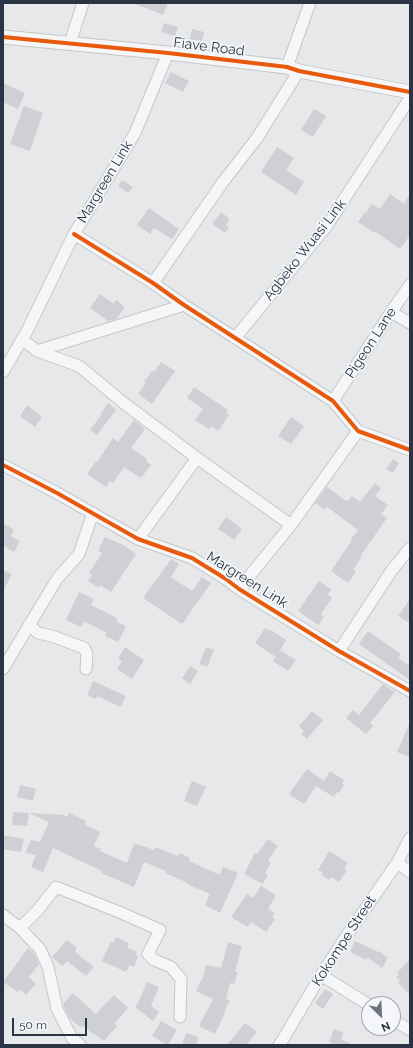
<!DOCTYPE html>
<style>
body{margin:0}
#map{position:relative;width:413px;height:1048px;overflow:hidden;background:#e6e8ea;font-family:Raleway,sans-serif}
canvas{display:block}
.frame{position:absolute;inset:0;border:4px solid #2b3445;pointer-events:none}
.north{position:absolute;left:361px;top:996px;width:40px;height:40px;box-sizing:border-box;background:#f4f6f9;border:1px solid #a4a8b1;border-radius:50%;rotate:156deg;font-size:11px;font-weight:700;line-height:16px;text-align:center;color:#2b3445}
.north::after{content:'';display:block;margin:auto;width:14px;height:18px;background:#6c737f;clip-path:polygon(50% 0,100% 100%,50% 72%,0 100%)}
.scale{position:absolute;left:12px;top:1018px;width:75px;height:18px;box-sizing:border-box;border:2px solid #2b3445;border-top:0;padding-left:5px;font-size:12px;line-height:14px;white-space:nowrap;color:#2b3445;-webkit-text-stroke:3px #f4f6f9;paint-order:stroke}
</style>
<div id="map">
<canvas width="413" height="1048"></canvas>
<div class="frame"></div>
<div class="north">N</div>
<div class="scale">50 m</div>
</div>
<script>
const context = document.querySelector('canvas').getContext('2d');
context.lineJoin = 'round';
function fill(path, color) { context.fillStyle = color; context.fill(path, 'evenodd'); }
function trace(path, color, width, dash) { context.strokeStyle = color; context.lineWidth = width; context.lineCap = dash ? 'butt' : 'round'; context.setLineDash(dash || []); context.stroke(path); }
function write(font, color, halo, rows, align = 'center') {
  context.font = font + ' Raleway,sans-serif'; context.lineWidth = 3.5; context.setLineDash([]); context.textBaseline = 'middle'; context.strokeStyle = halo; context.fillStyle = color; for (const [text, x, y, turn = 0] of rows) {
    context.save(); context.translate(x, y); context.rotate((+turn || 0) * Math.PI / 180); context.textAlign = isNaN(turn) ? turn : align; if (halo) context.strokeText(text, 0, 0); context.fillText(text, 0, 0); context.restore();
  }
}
fill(new Path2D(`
 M 133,3 L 168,3 L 163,15 Z
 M 164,23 L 178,27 L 175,36 L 161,32 Z
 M 192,29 L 204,32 L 202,41 L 190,39 Z
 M 171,72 L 189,81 L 183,92 L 165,83 Z
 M 3,83 L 25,93 L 18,109 L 3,102 Z
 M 24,106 L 43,113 L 30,151 L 10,144 Z
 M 314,109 L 326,116 L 313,137 L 301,130 Z
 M 277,147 L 294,158 L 286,170 L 304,182 L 296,195 L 261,172 Z
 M 122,180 L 133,187 L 128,193 L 118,186 Z
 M 390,194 L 404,204 L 410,194 L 410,235 L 400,249 L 376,232 L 375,233 L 358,222 L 365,212 L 366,213 L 372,204 L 380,209 Z
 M 149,208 L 179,229 L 172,239 L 154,228 L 150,234 L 137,225 Z
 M 221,212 L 230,219 L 226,225 L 229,227 L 225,233 L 212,224 Z
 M 100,294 L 114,304 L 116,300 L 125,307 L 116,319 L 108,321 L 90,308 Z
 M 161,362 L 175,371 L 152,404 L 138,394 L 146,383 L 144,382 L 152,371 L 154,372 Z
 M 194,387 L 228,410 L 226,413 L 229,415 L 218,431 L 211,426 L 209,429 L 195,420 L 203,409 L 187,398 Z
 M 108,403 L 116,410 L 97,435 L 90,430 L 102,414 L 101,413 Z
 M 27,405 L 42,417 L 35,427 L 20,416 Z
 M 291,417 L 304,426 L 291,444 L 278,436 Z
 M 134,420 L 145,429 L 131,448 L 147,459 L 146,461 L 151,465 L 141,478 L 124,467 L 113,483 L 110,481 L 106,487 L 87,474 L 96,461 L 97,462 L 113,438 L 118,442 Z
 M 393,459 L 399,463 L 393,473 L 386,469 Z
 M 375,483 L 381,488 L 375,496 L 388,505 L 381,514 L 387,518 L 361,555 L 362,556 L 353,570 L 356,572 L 348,583 L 331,571 L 352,540 L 351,539 L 358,530 L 327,507 L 325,510 L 315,503 L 327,487 L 346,501 L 347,500 L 348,501 L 352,496 L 360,502 Z
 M 226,517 L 242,529 L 234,540 L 218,529 Z
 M 3,523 L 14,530 L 11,536 L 20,541 L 14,552 L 4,546 L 3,548 Z
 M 105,537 L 125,546 L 136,554 L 111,592 L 100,585 L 99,588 L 88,581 L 92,575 L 89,573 L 102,553 L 98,551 Z
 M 171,559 L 179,564 L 171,577 L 192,591 L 202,577 L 211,583 L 182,624 L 143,598 Z
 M 3,570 L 12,574 L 3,591 Z
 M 319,581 L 331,589 L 328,595 L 332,598 L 321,614 L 324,617 L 318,625 L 298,611 Z
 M 79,592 L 94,599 L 91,605 L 117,618 L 116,621 L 126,626 L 118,642 L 105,636 L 107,633 L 84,621 L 81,627 L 66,620 Z
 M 410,599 L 410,623 L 398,616 Z
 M 265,628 L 270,631 L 271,630 L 286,640 L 280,650 L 296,660 L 288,671 L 273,661 L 276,657 L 255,643 Z
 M 368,631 L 401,654 L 398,658 L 410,666 L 410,680 L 359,644 Z
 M 125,647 L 144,660 L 132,679 L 117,669 L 122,661 L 118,658 Z
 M 206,647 L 214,650 L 207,667 L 199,664 Z
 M 190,666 L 198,671 L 190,684 L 182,678 Z
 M 93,681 L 126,696 L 121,707 L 97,696 L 96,699 L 87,695 Z
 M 383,684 L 395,692 L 370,723 L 373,726 L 366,734 L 346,718 L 353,710 L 359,715 Z
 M 312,711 L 323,720 L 307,739 L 301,734 L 304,731 L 299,726 Z
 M 410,722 L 410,757 L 397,752 Z
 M 307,769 L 324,781 L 330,771 L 344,780 L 342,784 L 344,785 L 339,793 L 337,792 L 334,797 L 316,786 L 304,804 L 289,794 Z
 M 192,781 L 206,787 L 197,806 L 184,801 Z
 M 20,785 L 36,789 L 33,801 L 17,797 Z
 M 13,812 L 29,813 L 27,826 L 12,825 Z
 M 31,813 L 63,815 L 67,817 L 69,813 L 86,821 L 85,825 L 100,832 L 94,846 L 101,849 L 100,851 L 127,863 L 134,843 L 154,850 L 155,847 L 178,856 L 179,853 L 190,858 L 189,861 L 220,875 L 223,867 L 238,873 L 220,913 L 205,905 L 210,894 L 187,884 L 188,883 L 165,873 L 166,871 L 144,862 L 134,887 L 101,873 L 102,871 L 53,848 L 43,872 L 31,867 L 36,855 L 25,853 L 31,840 L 40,842 L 49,822 L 31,814 Z
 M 3,835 L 24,839 L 21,852 L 3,849 Z
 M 268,839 L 278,846 L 268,860 L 271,862 L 265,874 L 268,875 L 263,884 L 244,874 L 255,853 L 257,854 Z
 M 329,851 L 348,863 L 344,869 L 347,870 L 339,882 L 331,877 L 329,880 L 321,875 L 323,873 L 318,870 Z
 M 261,886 L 276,895 L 268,909 L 275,913 L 272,917 L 275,919 L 266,932 L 251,922 L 248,927 L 231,917 L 247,894 L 253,898 Z
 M 116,937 L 129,943 L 127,948 L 137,952 L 135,955 L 138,956 L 134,967 L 130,965 L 126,972 L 102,961 L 111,941 L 114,942 Z
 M 67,940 L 77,948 L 75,952 L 94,967 L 86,976 L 67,961 L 62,966 L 52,957 Z
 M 355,941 L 378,952 L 379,951 L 388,958 L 382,968 L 367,957 L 366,960 L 350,952 Z
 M 228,942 L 242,946 L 235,972 L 238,972 L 234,984 L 230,983 L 226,999 L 230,1001 L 224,1012 L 225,1013 L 215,1034 L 199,1026 L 213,999 L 196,991 L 203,977 L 206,965 L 221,968 Z
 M 28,948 L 34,953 L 39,964 L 29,977 L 36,984 L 26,995 L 20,989 L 18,992 L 3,982 Z
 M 410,959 L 410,995 L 398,983 L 400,981 L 396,977 L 400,974 L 397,973 Z
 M 147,982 L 159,987 L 151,1006 L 159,1012 L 153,1021 L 135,1007 L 139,1001 Z
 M 325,989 L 333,994 L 323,1009 L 315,1003 Z
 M 73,993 L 96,1014 L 114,995 L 128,1008 L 114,1024 L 117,1026 L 104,1041 L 93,1033 L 93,1034 L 83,1026 L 81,1028 L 69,1017 L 63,1004 Z
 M 161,1021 L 177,1030 L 168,1045 L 152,1036 Z
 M 245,1023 L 257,1032 L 246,1045 L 227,1045 Z
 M 334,1029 L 344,1033 L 341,1039 L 353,1045 L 336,1045 L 329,1042 Z
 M 186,1033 L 198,1037 L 196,1045 L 182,1045 Z`), '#ced0d3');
const minor = new Path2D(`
 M 70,43 L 83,3
 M 287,67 L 310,3
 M 74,234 L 153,283 L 184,305 L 333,401 L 358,431 L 410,450
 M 153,283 L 223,182 L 257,138 L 299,71
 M 391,312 L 410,323
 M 235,338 L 326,227 L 410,98
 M 22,339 L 37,351 L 79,366 L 125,404 L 197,458 L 291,525
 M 37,351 L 184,305
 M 3,372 L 27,331 L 74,234 L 135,133 L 168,53
 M 333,401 L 391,312 L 410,285
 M 3,465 L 57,493 L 138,539 L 192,558 L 226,579 L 239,589 L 339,651 L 410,691
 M 138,539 L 197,458
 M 239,589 L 291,525 L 358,431
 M 29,625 L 38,633 L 52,636 L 84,648 L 87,654 L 86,669
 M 339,651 L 392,570 L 410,548
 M 3,669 L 57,579 L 79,554 L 93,513
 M 397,863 L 410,872
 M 3,915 L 20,928 L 40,949 L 48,967 L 57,1009 L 72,1038 L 80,1045
 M 20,928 L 38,910 L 56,887 L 119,912 L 160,930 L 148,954 L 154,960 L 171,967 L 181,979 L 180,1017
 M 321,975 L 369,1005
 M 393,1020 L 410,1030
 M 279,1045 L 282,1041 L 321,975 L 347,935 L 397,863 L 410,838`);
const tertiary = new Path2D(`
 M 3,37 L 168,53 L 287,67 L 299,71 L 410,92`);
trace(minor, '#c4c6c8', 13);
trace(tertiary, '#c4c6c8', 15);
trace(minor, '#f5f6f7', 11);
trace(tertiary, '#f5f6f7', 13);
trace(new Path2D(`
 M 3,37 L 168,53 L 287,67 L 299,71 L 410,92
 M 74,234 L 153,283 L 184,305 L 333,401 L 358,431 L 410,450
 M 3,465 L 57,493 L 138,539 L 192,558 L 226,579 L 239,589 L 339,651 L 410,691`), '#e8590c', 4);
write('14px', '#2b3445', '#f4f6f9', [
 ["Fiave Road",209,47,7],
 ["Margreen Link",105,182,-59],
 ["Agbeko Wuasi Link",305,250,-52],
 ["Pigeon Lane",371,343,-57],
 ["Margreen Link",247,580,32],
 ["Kokompe Street",344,941,-57]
]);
</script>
